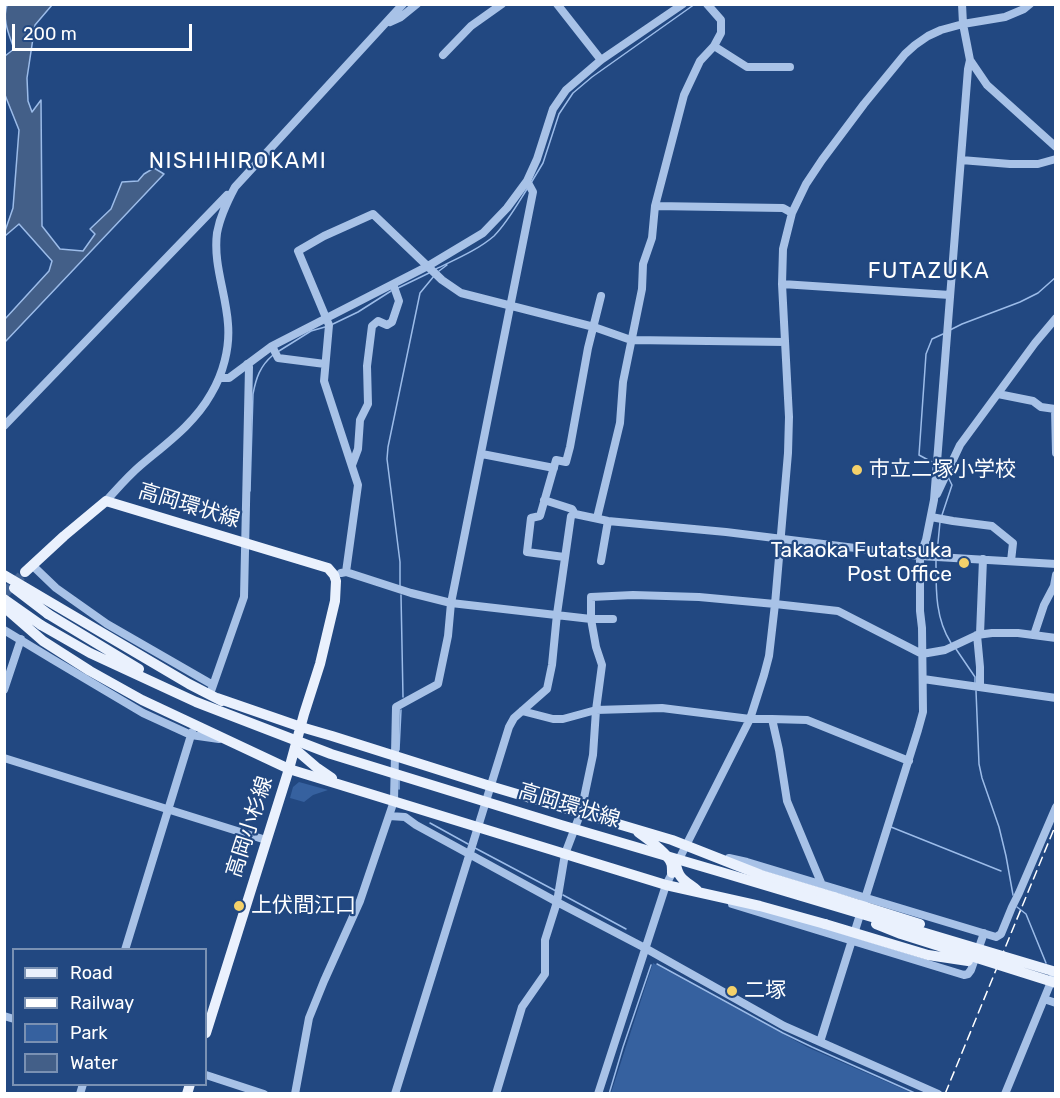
<!DOCTYPE html>
<meta charset="utf-8">
<style>
body{margin:0}
#map{position:relative;width:1060px;height:1098px;overflow:hidden;background:#224881;font-family:Rubik,sans-serif}
canvas{display:block}
.frame{position:absolute;inset:0;border:6px solid #fff;pointer-events:none}
.legend{position:absolute;left:12px;top:948px;width:195px;height:138px;box-sizing:border-box;background:#224881;border:2px solid #7a91b3;margin:0;padding:8px 10px;list-style:none;font-size:18px;color:#fff}
.legend li{display:flex;align-items:center;gap:12px;height:30px}
.legend b{width:30px;border:2px solid #7a91b3}
.scale{position:absolute;left:12px;top:24px;width:180px;height:27px;box-sizing:border-box;border:3px solid #fff;border-top:0;padding-left:8px;font-size:18px;line-height:21px;white-space:nowrap;color:#fff;-webkit-text-stroke:4px #224881;paint-order:stroke}
</style>
<div id="map">
<canvas width="1060" height="1098"></canvas>
<div class="frame"></div>
<ul class="legend">
<li><b style="height:8px;background:#eaf1fd"></b>Road</li>
<li><b style="height:8px;background:#fff"></b>Railway</li>
<li><b style="height:16px;background:#36619f"></b>Park</li>
<li><b style="height:16px;background:#435f88"></b>Water</li>
</ul>
<div class="scale">200 m</div>
</div>
<script>
const context = document.querySelector('canvas').getContext('2d');
context.lineJoin = 'round';
function fill(path, color) { context.fillStyle = color; context.fill(path, 'evenodd'); }
function trace(path, color, width, dash) { context.strokeStyle = color; context.lineWidth = width; context.lineCap = dash ? 'butt' : 'round'; context.setLineDash(dash || []); context.stroke(path); }
function write(font, color, halo, rows, align = 'center') {
  context.font = font + ' Rubik,"Noto Sans JP",sans-serif'; context.lineWidth = 4.5; context.setLineDash([]); context.textBaseline = 'middle'; context.strokeStyle = halo; context.fillStyle = color; for (const [text, x, y, turn = 0] of rows) {
    context.save(); context.translate(x, y); context.rotate((+turn || 0) * Math.PI / 180); context.textAlign = isNaN(turn) ? turn : align; if (halo) context.strokeText(text, 0, 0); context.fillText(text, 0, 0); context.restore();
  }
}
fill(new Path2D(`
 M 299,782 L 328,790 L 313,795 L 304,802 L 290,798 L 293,787 Z
 M 653,963 L 807,1047 L 912,1093 L 611,1093 Z`), '#36619f');
const water = new Path2D(`
 M 7,5 L 52,5 L 35,25 L 27,78 L 28,101 L 32,112 L 41,100 L 42,226 L 60,249 L 83,251 L 95,234 L 90,229 L 111,209 L 122,182 L 138,181 L 144,174 L 154,168 L 164,174 L 5,342 L 5,319 L 49,271 L 52,261 L 19,224 L 5,236 L 5,231 L 13,208 L 19,130 L 5,95 L 5,56 L 14,49 C 9,34 2,20 7,5 Z`);
fill(water, '#435f88');
trace(water, '#9cbce9', 1.5);
trace(new Path2D(`
 M 531,183 L 543,163 L 559,114 L 573,93 L 592,77 L 695,4
 M 436,269 C 454,260 478,250 494,236 C 507,223 517,205 527,189
 M 439,271 L 447,265
 M 398,288 L 429,273
 M 333,324 L 358,312 L 391,291
 M 950,330 L 962,324 L 1020,302 L 1038,293 L 1056,277
 M 279,351 L 311,331 L 325,327
 M 932,462 L 919,455 L 926,354 L 932,339 L 943,334
 M 250,491 L 253,394 C 256,378 260,366 273,355
 M 942,515 L 952,485 L 948,477
 M 937,553 L 940,522
 M 936,561 C 936,589 935,618 951,643
 M 400,587 L 400,562 L 387,459 L 388,447 L 420,293 L 434,276
 M 401,595 L 403,697
 M 956,649 L 975,677 L 975,684
 M 976,691 L 979,764 L 982,778 L 999,827 L 1006,856 L 1013,895
 M 399,750 L 401,710
 M 399,789 L 399,780
 M 430,823 L 468,844
 M 891,827 L 1001,871
 M 475,848 L 556,891
 M 563,895 L 626,929
 M 1017,907 L 1026,914 L 1046,963
 M 657,964 L 783,1033 L 812,1047 L 917,1094
 M 609,1094 L 623,1047 L 651,965`), '#9cbce9', 1.5);
trace(new Path2D(`
 M 4,594 L 25,572`), '#436394', 10, [10, 5]);
trace(new Path2D(`
 M 557,4 L 601,60
 M 390,22 L 401,17 L 417,4
 M 714,46 L 747,67 L 790,67
 M 443,55 L 471,26 L 502,4
 M 970,60 L 987,85 L 1056,147
 M 961,160 L 1010,164 L 1038,164 L 1056,159
 M 655,206 L 783,208 L 792,213
 M 782,284 L 950,295
 M 272,346 L 278,358 L 325,364
 M 219,378 L 229,378 L 272,346 L 428,266 L 483,233 L 507,208 L 527,181 L 537,159 L 553,109 L 566,90 L 601,60 L 683,4
 M 998,394 L 1033,401 L 1041,407 L 1055,409 L 1056,453
 M 4,426 L 227,195
 M 482,454 L 554,468
 M 352,465 L 358,449 L 360,420 L 368,404 L 367,366 L 372,326 L 378,321 L 387,325 L 392,322 L 399,301 L 393,284
 M 937,494 L 960,445 L 1035,343 L 1056,318
 M 544,500 L 572,509 L 575,514
 M 106,501 C 117,489 128,476 141,465 C 167,443 194,424 211,394 C 223,374 230,348 228,324 C 226,293 213,264 217,233 C 220,216 227,202 235,187 L 403,4
 M 931,517 L 953,521 L 992,526 L 1013,543 L 1011,561
 M 597,518 L 620,423 L 623,382 L 642,289 L 643,264 L 652,238 L 655,206 L 684,95 L 700,61 L 714,46 L 721,33 L 721,20 L 707,4
 M 564,557 L 527,552 L 531,518 L 540,516 L 556,460 L 566,462 L 570,447 L 588,348 L 601,296
 M 601,561 L 608,521
 M 32,565 L 56,588 L 107,624 L 213,685
 M 346,572 L 358,485 L 324,381 L 329,325 L 298,251 L 324,236 L 373,214 L 442,280 L 461,293 L 594,327 L 631,340 L 785,342
 M 341,573 L 346,572 L 411,593 L 451,603 L 591,619 L 613,619
 M 4,630 L 52,659 L 143,713 L 191,735 L 219,739
 M 980,634 L 983,559
 M 977,635 L 980,667 L 980,687
 M 1034,635 L 1044,605 L 1054,586 L 1056,575
 M 923,679 L 1056,698
 M 4,690 L 21,639
 M 210,694 L 244,597 L 249,367 L 247,364
 M 522,711 L 553,719 L 563,719 L 596,710 L 662,708 L 750,719 L 772,719 L 779,750 L 787,801 L 822,885
 M 772,719 L 807,720 L 909,761
 M 4,758 L 266,840
 M 389,816 L 405,817 L 416,825 L 557,902 L 645,948 L 784,1026 L 938,1094
 M 729,858 L 747,862 L 996,937 L 1001,934 L 1012,907 L 1019,893 L 1056,807
 M 732,904 L 964,975 L 968,974 L 971,970 L 984,933
 M 125,950 L 192,732
 M 1044,999 L 1056,1003
 M 4,1016 L 14,1019
 M 820,1042 L 918,730 L 923,712 L 922,628 L 920,611 L 920,556 L 926,540 L 934,500 L 968,69 L 970,60 L 963,24 L 962,4
 M 206,1075 L 264,1094
 M 80,1094 L 83,1084
 M 295,1094 L 309,1018 L 324,981 L 360,901 L 394,801 L 396,707 L 438,684 L 448,636 L 451,603 L 533,192 L 527,181
 M 395,1094 L 509,727 L 514,718 L 547,689 L 552,665 L 557,614 L 571,516 L 575,514 L 608,521 L 726,532 L 920,556 L 1056,564
 M 496,1094 L 522,1007 L 545,974 L 545,940 L 557,902 L 565,854 L 581,812 L 593,755 L 596,710 L 602,665 L 596,647 L 591,619 L 591,597 L 633,595 L 699,597 L 775,604 L 838,611 L 922,654 L 945,650 L 977,635 L 992,633 L 1018,633 L 1056,638
 M 598,1094 L 666,885 L 750,719 L 764,675 L 769,656 L 775,604 L 788,453 L 789,417 L 782,284 L 783,249 L 792,213 L 806,184 L 822,160 L 864,104 L 905,54 L 915,45 L 928,36 L 941,30 L 963,24 L 1005,17 L 1024,9 L 1030,4
 M 1005,1094 L 1053,977`), '#a8c2e7', 8);
trace(new Path2D(`
 M 25,572 L 64,536 L 106,501 L 318,565 L 328,568 L 334,575 L 336,581 L 335,601 L 320,664 L 304,714 L 289,769 L 206,1033
 M 4,575 L 189,684 L 222,701
 M 14,588 L 48,614
 M 4,599 L 41,625
 M 4,607 L 43,641 L 90,671 L 142,700 L 289,769 L 666,885 L 760,906 L 825,924
 M 217,698 L 301,727 L 332,736 L 490,786 L 672,840 L 761,875 L 834,897
 M 295,749 L 316,767 L 332,778
 M 638,832 C 647,839 667,852 671,863 C 672,865 672,871 672,873
 M 676,864 C 678,879 686,881 697,890
 M 187,1094 L 190,1084`), '#eaf1fd', 10);
trace(new Path2D(`
 M 945,1094 L 1056,824`), '#fff', 1.5, [10, 4.5]);
trace(new Path2D(`
 M 48,614 L 139,669
 M 41,625 L 90,653 L 196,702 L 331,754 L 561,825 L 721,872 L 1056,972
 M 834,897 L 920,924
 M 825,924 L 928,955 L 968,961
 M 876,924 L 901,934 L 1056,983`), '#eaf1fd', 10);
for (const [x, y, r, color] of [
 [857,470,6,"#f4d16a"],
 [964,563,6,"#f4d16a"],
 [239,906,6,"#f4d16a"],
 [732,991,6,"#f4d16a"]
]) { const dot = new Path2D(); dot.arc(x, y, r, 0, 2 * Math.PI); context.fillStyle = color; context.fill(dot); trace(dot, '#224881', 2); }
write('21px', '#fff', '#224881', [
 ["市立二塚小学校",869,470],
 ["Takaoka Futatsuka",952,551,"right"],
 ["Post Office",952,575,"right"],
 ["上伏間江口",251,906],
 ["二塚",744,991]
], 'left');
write('21px', '#fff', '#224881', [
 ["高岡環状線",189,506,17],
 ["高岡環状線",569,806,17],
 ["高岡小杉線",250,827,-72]
]);
context.letterSpacing = '1.5px';
write('22px', '#fff', '#224881', [
 ["NISHIHIROKAMI",238,162],
 ["FUTAZUKA",929,272]
]);
context.letterSpacing = '0px';
</script>
